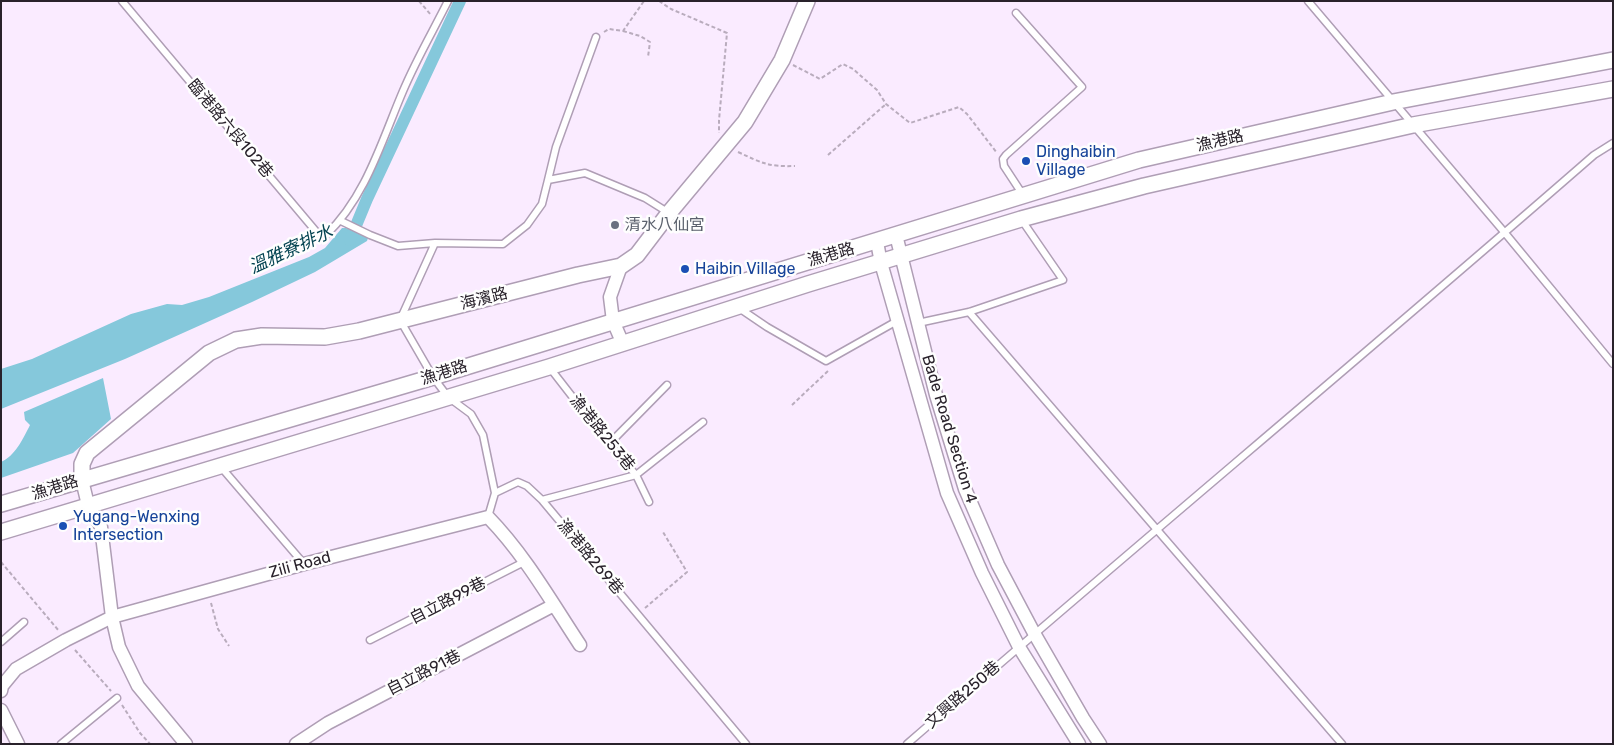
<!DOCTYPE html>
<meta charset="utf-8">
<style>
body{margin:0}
#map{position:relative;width:1614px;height:745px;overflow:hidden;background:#faebff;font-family:Rubik,sans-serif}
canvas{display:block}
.frame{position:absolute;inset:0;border:2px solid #29222b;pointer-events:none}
</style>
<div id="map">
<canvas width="1614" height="745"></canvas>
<div class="frame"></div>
</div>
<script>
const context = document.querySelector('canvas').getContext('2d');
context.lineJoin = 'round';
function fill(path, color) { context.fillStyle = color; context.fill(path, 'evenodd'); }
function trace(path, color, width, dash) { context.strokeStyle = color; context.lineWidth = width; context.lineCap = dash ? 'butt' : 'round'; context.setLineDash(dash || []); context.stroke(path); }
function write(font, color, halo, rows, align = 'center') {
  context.font = font + ' Rubik,"Noto Sans TC",sans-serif'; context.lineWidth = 5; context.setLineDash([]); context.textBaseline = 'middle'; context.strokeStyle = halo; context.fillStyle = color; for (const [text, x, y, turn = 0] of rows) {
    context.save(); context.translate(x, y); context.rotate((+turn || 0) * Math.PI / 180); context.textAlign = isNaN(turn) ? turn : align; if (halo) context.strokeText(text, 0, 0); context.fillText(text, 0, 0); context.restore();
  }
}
fill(new Path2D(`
 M 342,228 L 346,228 L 368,238 L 367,241 L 315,272 L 252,302 L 125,359 L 1,409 L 1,369 L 32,359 L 131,314 L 167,304 L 182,305 L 209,297 L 309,257 L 325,248 Z
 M 103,378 L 111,419 L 73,453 L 1,478 L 1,462 C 15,456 23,439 30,425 L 25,420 L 24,412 Z`), '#85c8db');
trace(new Path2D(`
 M 350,240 L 367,199 L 460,1`), '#85c8db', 12);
const service = new Path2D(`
 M 122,1 L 319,235 L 326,235 C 366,197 382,140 403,91 C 416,60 433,31 448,1
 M 1308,1 L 1505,233 L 1613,364
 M 1016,13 L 1082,87 L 1006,155 L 1003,159 L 1004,166 L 1023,195
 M 548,180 L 556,147 L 596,37
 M 341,221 L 370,235 L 398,246 L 435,243 L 503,244 L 527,225 L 542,204 L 548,180 L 585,173 L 645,198 L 669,213
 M 435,243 L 400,320 L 433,377 L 448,397 L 471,414 L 483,435 L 495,493 L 488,517
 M 739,308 L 767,327 L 826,361 L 897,321
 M 969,312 L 1342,744
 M 918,323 L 969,312 L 1063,280 L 1021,219
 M 550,368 L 609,444 L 636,475 L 649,502
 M 609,444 L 667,385
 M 221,467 L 304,564
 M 495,493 L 518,482 L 527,486 L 542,500 L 746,744
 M 542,500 L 636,475 L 703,422
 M 370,640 L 526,561
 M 1,642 L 24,622
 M 61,744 L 117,698
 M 907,744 C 1135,546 1367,353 1594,155 L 1613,143`);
const minor = new Path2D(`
 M 896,235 L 936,395 L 965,489 L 998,565 L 1034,633 L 1083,718 L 1100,744
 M 877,242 L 881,263 L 947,493 L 982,573 L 1019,647 L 1079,744
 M 621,266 L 610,297 L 613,321 L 623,344
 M 82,480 L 88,505 L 101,527 L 112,617 L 119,647 L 138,686 L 186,744
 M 1,691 L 2,686 L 16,669 L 66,640 L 112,617 L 304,564 L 488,517 C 525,555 551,601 580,645
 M 1,710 L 18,744
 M 296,744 L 328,723 L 554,605`);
const tertiary = new Path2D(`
 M 82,480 L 82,464 L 87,453 L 209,353 L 236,340 L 262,336 L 325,337 L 359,331 L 578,275 L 621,266 L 637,255 L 669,213 L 745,122 L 782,60 L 807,1
 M 1,504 L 433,377 L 1139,160 L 1393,102 L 1613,60
 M 1,532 L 549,367 L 808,284 L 1021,219 L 1144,186 L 1413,125 L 1613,89`);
trace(service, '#af9eb5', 9);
trace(minor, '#af9eb5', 15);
trace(tertiary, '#af9eb5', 18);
trace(new Path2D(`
 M 419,1 L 431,15
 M 659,1 L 671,9 L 727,33 L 719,120 L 719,133
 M 623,31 L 640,36 L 650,42 L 648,57
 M 604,32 L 609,29 L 623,31 L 644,1
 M 793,65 L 820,79 L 843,64 L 853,69 L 877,90 L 886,104 L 910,123 L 959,107 L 967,114 L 997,153
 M 738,152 C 762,163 768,167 795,166
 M 828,155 L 886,104
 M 792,405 L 829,370
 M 1,562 L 59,631
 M 211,603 L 218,629 L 229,646
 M 645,608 L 687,572 L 663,532
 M 75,650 L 111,691
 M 122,705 L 140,733 L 150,744`), '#b9acbd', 2, [4, 2.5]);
trace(service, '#fff', 6);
trace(minor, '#fff', 12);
trace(tertiary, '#fff', 15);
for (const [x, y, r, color] of [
 [1026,161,5,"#1a4fb4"],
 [615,225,5,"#6b7280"],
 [685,269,5,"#1a4fb4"],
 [63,526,5,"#1a4fb4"]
]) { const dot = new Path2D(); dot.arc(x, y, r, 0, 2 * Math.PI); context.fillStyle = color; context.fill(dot); trace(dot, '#fefefe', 2); }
write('16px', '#29222b', '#fefefe', [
 ["臨港路六段102巷",230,129,50],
 ["漁港路",1220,141,-13],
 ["漁港路",831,255,-16],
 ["海濱路",484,299,-14],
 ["漁港路",444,373,-17],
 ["Bade Road Section 4",949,429,73],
 ["漁港路253巷",602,433,51],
 ["漁港路",55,488,-17],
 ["漁港路269巷",590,557,50],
 ["Zili Road",300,565,-15],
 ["自立路99巷",448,601,-27],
 ["自立路91巷",424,673,-27],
 ["文興路250巷",963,695,-41]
]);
write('16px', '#164399', '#fefefe', [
 ["Dinghaibin",1036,152],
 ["Village",1036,170],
 ["Haibin Village",695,269],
 ["Yugang-Wenxing",73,517],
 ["Intersection",73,535]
], 'left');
write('16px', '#5b616d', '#fefefe', [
 ["清水八仙宮",625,225]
], 'left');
write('italic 18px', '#044351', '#fefefe', [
 ["溫雅寮排水",291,250,-25]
]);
</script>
